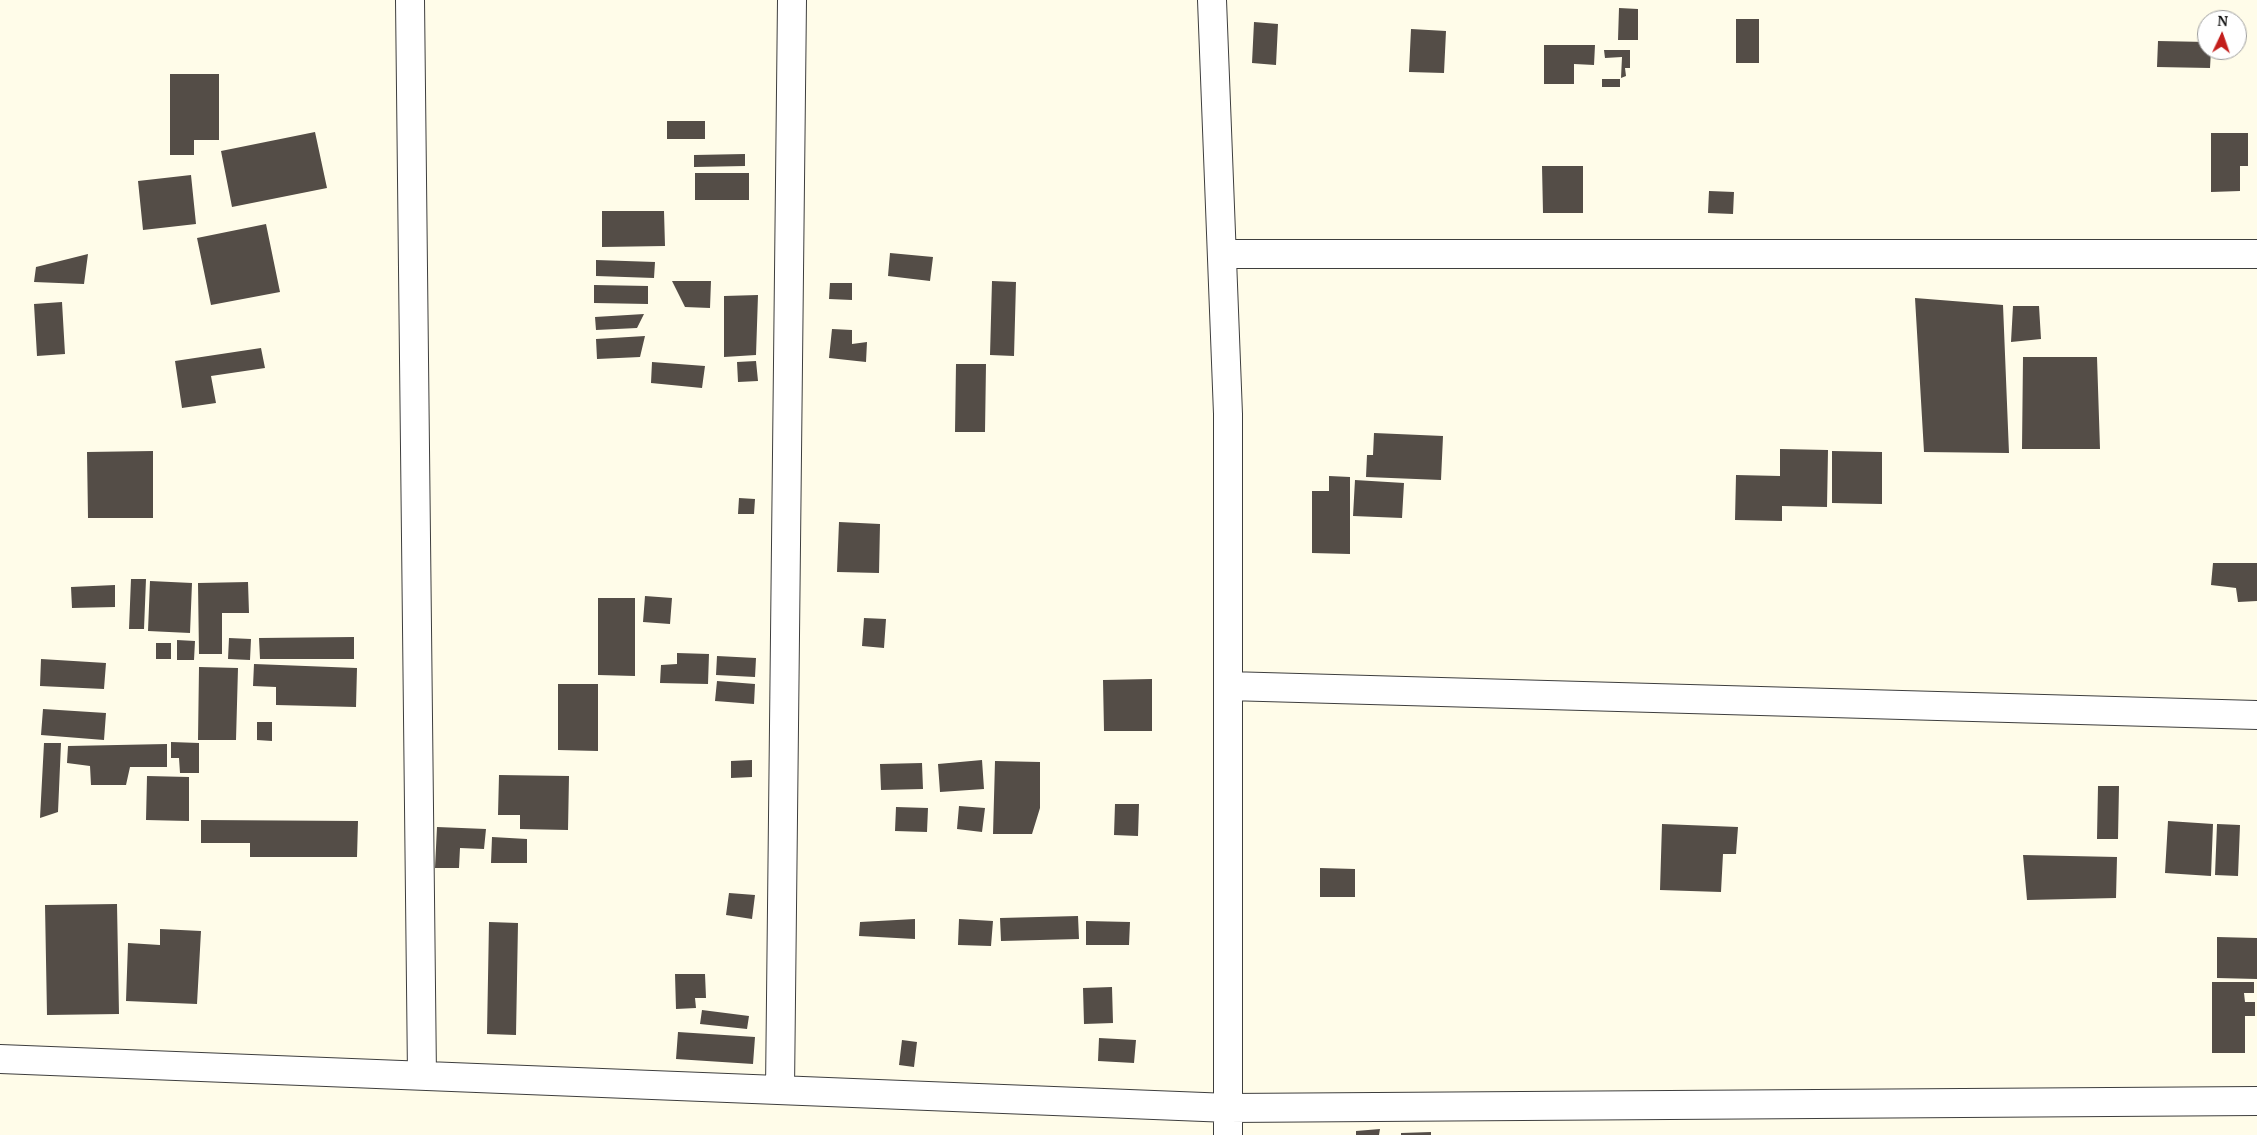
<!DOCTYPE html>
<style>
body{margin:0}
#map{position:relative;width:2257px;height:1135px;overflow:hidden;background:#fffce9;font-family:"PT Serif",serif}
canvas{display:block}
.north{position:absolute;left:2197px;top:10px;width:50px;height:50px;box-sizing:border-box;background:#fff;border:1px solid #9d9d9d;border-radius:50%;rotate:3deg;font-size:14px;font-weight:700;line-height:20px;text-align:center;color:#0b0b0b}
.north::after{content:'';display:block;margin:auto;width:18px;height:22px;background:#c31e1b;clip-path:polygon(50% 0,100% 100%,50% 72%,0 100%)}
</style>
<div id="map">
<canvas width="2257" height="1135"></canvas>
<div class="north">N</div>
</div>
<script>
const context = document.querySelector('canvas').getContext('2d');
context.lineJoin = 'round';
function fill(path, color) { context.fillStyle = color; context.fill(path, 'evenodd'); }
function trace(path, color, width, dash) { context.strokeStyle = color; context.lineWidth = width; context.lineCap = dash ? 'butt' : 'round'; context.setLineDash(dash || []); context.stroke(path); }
fill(new Path2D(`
 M 1619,8 L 1638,9 L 1638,40 L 1618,40 Z
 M 1736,19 L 1759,19 L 1759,63 L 1736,63 Z
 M 1254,22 L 1278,24 L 1276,65 L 1252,63 Z
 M 1411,29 L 1446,31 L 1444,73 L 1409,72 Z
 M 2158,41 L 2207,42 L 2207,50 L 2211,50 L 2210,68 L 2157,67 Z
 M 1544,45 L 1595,45 L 1594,65 L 1574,64 L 1574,84 L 1544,84 Z
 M 1604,50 L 1630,50 L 1630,68 L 1625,68 L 1626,76 L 1621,78 L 1622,57 L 1605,58 Z
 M 170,74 L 219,74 L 219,140 L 194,140 L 194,155 L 170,155 Z
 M 1602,79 L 1620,79 L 1620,87 L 1602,87 Z
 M 667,121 L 705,121 L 705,139 L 667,139 Z
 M 315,132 L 327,188 L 232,207 L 221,151 Z
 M 2211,133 L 2248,133 L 2248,166 L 2240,166 L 2240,191 L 2211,192 Z
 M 745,154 L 745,166 L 694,167 L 694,155 Z
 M 1542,166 L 1583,166 L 1583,213 L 1543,213 Z
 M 695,173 L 749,173 L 749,200 L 695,200 Z
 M 191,175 L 196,224 L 143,230 L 138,181 Z
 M 1709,191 L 1734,192 L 1733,214 L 1708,213 Z
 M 602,211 L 664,211 L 665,246 L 602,247 Z
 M 266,224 L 280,292 L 211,305 L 197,238 Z
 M 890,253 L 933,257 L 930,281 L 888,276 Z
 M 88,254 L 84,284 L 34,282 L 36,267 Z
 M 596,260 L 655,262 L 654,278 L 596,276 Z
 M 672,281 L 711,281 L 710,308 L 685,307 Z
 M 992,281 L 1016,282 L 1014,356 L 990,355 Z
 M 830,283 L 852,283 L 852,300 L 829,299 Z
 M 594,285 L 648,286 L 648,304 L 594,303 Z
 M 758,295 L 756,355 L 724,357 L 724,296 Z
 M 1915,298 L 2003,305 L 2009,453 L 1924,452 Z
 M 62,302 L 65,354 L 37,356 L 34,304 Z
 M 2013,306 L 2039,306 L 2041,339 L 2011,342 Z
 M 644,314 L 637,328 L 596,330 L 595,317 Z
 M 832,329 L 852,330 L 852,344 L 867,342 L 866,362 L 829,358 Z
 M 645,336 L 640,357 L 597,359 L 596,339 Z
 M 261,348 L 265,368 L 211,376 L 216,403 L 182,408 L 175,361 Z
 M 2023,357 L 2097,357 L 2100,449 L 2022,449 Z
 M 756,361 L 758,381 L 738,382 L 737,362 Z
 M 652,362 L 705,366 L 702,388 L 651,383 Z
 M 956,364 L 986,364 L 985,432 L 955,432 Z
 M 1374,433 L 1443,436 L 1441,480 L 1366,477 L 1367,455 L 1373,455 Z
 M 1780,449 L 1828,450 L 1827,507 L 1782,506 L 1782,521 L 1735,520 L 1736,475 L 1780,476 Z
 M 153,451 L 153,518 L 88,518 L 87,452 Z
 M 1832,451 L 1882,452 L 1882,504 L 1832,503 Z
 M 1329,476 L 1350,477 L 1350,554 L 1312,553 L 1312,491 L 1329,491 Z
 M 1355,480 L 1404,483 L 1402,518 L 1353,516 Z
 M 739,498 L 755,499 L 754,514 L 738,514 Z
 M 839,522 L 880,524 L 879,573 L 837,572 Z
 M 2213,563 L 2257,563 L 2257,601 L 2238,602 L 2236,588 L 2211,585 Z
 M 131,579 L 146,579 L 144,629 L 129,629 Z
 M 150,581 L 192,583 L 190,633 L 148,631 Z
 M 248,582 L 249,613 L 222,613 L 222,654 L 199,654 L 198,583 Z
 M 115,585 L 115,607 L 72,608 L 71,587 Z
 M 645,596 L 672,598 L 670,624 L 643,622 Z
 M 598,598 L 635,598 L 635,676 L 598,675 Z
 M 864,618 L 886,619 L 884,648 L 862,646 Z
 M 354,637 L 354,659 L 260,659 L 259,638 Z
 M 229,638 L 251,639 L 250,660 L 228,659 Z
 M 177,640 L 195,641 L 194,660 L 177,660 Z
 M 156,643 L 171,643 L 171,659 L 156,659 Z
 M 677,653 L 709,654 L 708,684 L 660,683 L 661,665 L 677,664 Z
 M 717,656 L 756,658 L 755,677 L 716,675 Z
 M 41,659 L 106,663 L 104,689 L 40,686 Z
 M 254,664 L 357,668 L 356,707 L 276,705 L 276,687 L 253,686 Z
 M 199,667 L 238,668 L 236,740 L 198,740 Z
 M 1152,679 L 1152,731 L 1104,731 L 1103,680 Z
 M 717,681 L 755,684 L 754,704 L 715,701 Z
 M 558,684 L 598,684 L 598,751 L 558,750 Z
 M 43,709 L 106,713 L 104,740 L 41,735 Z
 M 257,722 L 272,722 L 272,741 L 257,740 Z
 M 171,742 L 199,743 L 199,773 L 180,773 L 179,758 L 171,758 Z
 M 44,743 L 61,743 L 58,812 L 40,818 Z
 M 167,744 L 167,767 L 130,767 L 126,785 L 91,785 L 90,766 L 67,763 L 68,746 Z
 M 752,760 L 752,777 L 731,778 L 731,761 Z
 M 982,760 L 984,789 L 940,792 L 938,764 Z
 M 995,761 L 1040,762 L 1040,808 L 1032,834 L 993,834 Z
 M 922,763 L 923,789 L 881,790 L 880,764 Z
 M 499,775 L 569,776 L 568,830 L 520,829 L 520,815 L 498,815 Z
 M 147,776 L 189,777 L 189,821 L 146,820 Z
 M 2098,786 L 2119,786 L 2118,839 L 2097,839 Z
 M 1115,804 L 1139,804 L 1138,836 L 1114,835 Z
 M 959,806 L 985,808 L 982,832 L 957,829 Z
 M 896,807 L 928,808 L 927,832 L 895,831 Z
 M 201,820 L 358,821 L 357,857 L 250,857 L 250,843 L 201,843 Z
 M 2168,821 L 2213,824 L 2211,876 L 2165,873 Z
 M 1662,824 L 1738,827 L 1736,854 L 1723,854 L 1721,892 L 1660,890 Z
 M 2217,824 L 2240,825 L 2238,876 L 2215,875 Z
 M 437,827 L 486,829 L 484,849 L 460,848 L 459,868 L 435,868 Z
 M 492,837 L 527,839 L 527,863 L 491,863 Z
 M 2023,855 L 2117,857 L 2116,898 L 2027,900 Z
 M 1320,868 L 1355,869 L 1355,897 L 1320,897 Z
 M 729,893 L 755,895 L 752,919 L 726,915 Z
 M 117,904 L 119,1014 L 47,1015 L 45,905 Z
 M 1078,916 L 1079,939 L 1001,941 L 1000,918 Z
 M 915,919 L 915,939 L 859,936 L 860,922 Z
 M 959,919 L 993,921 L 991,946 L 958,945 Z
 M 1086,921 L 1130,922 L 1129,945 L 1086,945 Z
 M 489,922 L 518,923 L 516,1035 L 487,1034 Z
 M 160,929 L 201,931 L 197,1004 L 126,1001 L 128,943 L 160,945 Z
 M 2217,937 L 2257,938 L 2257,979 L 2217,978 Z
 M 675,974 L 705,974 L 706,998 L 695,998 L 696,1008 L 676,1009 Z
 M 2212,982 L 2254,982 L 2254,993 L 2244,993 L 2245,1002 L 2255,1002 L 2255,1016 L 2245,1016 L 2245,1053 L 2212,1053 Z
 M 1112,987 L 1113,1023 L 1084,1024 L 1083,988 Z
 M 702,1010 L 749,1016 L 747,1029 L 700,1024 Z
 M 678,1032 L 755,1037 L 753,1064 L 676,1059 Z
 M 1099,1038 L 1136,1040 L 1134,1063 L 1098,1061 Z
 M 902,1040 L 917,1042 L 914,1067 L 899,1065 Z
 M 1380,1129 L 1379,1135 L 1356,1135 L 1356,1131 Z
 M 1431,1132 L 1431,1135 L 1401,1135 L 1401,1133 Z`), '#544d47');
const minor = new Path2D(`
 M 410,0 L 422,1075
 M 1212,0 L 1228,414 L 1228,1135
 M 1222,254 L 2257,254
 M 1228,686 L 2257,715
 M 0,1059 L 1229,1108 L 2257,1101
 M 780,1089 L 792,0`);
trace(minor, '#3e3e3e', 30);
trace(minor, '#fff', 28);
</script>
